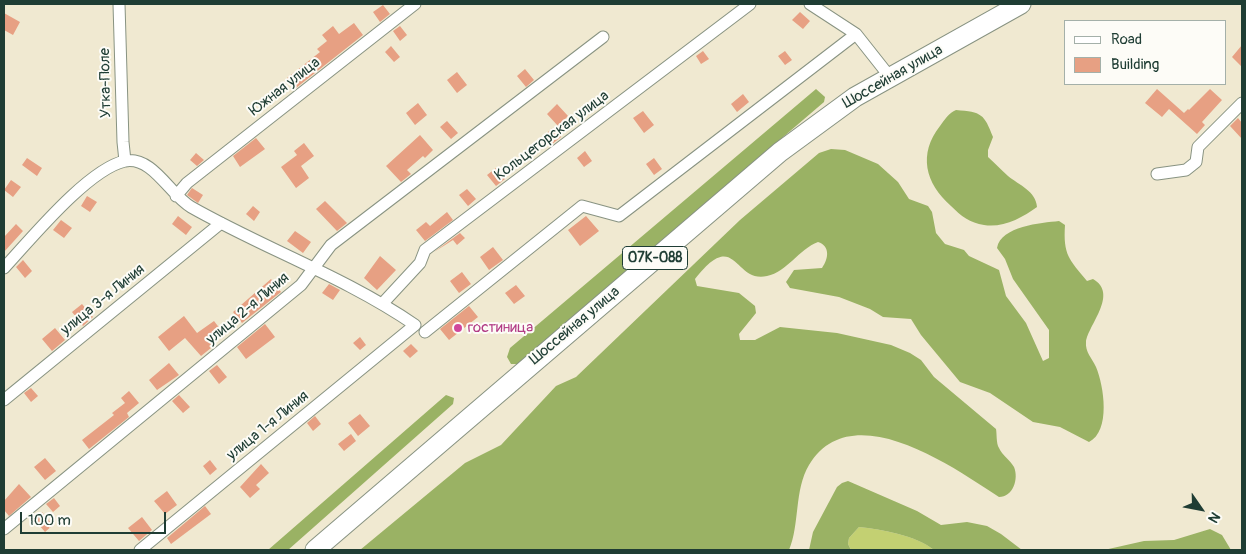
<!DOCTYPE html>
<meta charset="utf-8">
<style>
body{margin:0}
#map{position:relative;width:1246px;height:554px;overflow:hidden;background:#f0e9d1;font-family:Pangolin,sans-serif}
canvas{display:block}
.frame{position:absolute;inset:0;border:5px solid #1f3d34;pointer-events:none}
.legend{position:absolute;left:1064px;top:20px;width:162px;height:65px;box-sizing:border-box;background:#fdfcf7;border:1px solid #a4b0a9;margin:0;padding:6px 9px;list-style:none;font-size:15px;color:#1f3d34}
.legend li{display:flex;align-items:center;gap:10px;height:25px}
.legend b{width:25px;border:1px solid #a4b0a9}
.north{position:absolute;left:1176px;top:484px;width:50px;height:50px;-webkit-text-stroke:4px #fdfcf7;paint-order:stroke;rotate:123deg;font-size:14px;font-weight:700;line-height:20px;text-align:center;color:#1f3d34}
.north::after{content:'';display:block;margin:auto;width:18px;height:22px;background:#1f3d34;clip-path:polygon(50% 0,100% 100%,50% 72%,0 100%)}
.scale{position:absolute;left:20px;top:512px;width:146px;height:22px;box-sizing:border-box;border:2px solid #1f3d34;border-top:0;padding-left:6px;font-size:15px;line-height:18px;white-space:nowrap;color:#1f3d34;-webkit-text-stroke:4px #fdfcf7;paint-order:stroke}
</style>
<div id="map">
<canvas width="1246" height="554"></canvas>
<div class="frame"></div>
<ul class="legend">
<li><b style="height:6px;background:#fff"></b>Road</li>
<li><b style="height:14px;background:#e7a083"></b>Building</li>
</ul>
<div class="north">N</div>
<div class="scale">100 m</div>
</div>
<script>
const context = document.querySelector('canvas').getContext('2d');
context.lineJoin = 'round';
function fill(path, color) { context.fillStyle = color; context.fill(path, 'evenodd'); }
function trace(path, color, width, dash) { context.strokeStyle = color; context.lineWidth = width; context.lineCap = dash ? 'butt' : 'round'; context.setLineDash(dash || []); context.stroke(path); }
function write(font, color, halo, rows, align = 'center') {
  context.font = font + ' Pangolin,sans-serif'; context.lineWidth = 4; context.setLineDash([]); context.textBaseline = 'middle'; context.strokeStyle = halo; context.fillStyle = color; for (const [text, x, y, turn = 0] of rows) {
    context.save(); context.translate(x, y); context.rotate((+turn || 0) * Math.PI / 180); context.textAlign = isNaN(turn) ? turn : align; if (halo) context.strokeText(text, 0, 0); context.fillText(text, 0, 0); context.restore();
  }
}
fill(new Path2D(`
 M 859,527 C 881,529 917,536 934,550 L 851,550 L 848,544 L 849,538 Z`), '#c3d072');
fill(new Path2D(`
 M 816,89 L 825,97 L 824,102 L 518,364 L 511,364 L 507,357 L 510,348 Z
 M 956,110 C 982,112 984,114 993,137 L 988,150 L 988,157 C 995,163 1001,170 1008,176 C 1019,185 1036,191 1037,207 C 1022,218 1003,228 984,225 C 970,223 961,216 951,206 C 925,183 918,154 940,126 C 945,119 949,113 956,110 Z
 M 831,149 L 845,150 L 878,164 L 898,182 L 909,199 L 928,206 L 932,212 L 936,233 L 945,244 L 964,250 L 969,256 L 999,270 L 1006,296 L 1026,323 L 1043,361 L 1049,358 L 1049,330 L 1013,279 L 1005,259 L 997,248 C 1001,226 1041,223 1059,221 L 1065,225 C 1063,255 1069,259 1087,281 L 1093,279 C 1119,294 1088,325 1086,342 C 1085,352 1092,358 1096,367 C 1104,386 1111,431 1089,442 L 1060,427 L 1033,422 L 990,393 L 960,382 L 921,335 L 911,319 L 883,317 L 870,309 L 839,297 L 790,288 L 786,282 L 794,270 L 822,268 C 829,258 830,246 818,242 C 799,249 787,272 767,276 C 734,284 736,226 695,279 L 697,286 L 739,293 L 755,306 L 756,313 L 739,334 L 740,340 L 755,340 L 780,327 L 837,333 L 891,345 L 910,353 L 921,360 L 934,377 L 996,429 C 997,434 996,443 999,448 C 1002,455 1010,460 1014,467 C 1019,479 1013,497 999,497 C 952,466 851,395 809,465 C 794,490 800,524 789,550 L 360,550 L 465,463 L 501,445 L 556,386 L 576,377 L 740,220 L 819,153 Z
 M 446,395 L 454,398 L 453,404 L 288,550 L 268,550 Z
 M 848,481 L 917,511 L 941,525 L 967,522 L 987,526 L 1001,534 L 1022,550 L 934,550 C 917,536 881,529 859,527 L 849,538 L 848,544 L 851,550 L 809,550 L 813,532 L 837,487 L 842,483 Z
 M 1210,529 L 1222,535 L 1231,550 L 1104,550 L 1144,541 L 1174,540 Z`), '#9ab264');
fill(new Path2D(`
 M 383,5 L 390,14 L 380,22 L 373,12 Z
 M 800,12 L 810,21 L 803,29 L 792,20 Z
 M 4,13 L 20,22 L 13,35 L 4,30 Z
 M 354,23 L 363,35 L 296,88 L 287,78 L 320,52 L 317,49 L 327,41 L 322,35 L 333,26 L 339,34 Z
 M 400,26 L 407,35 L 400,41 L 393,31 Z
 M 1242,45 L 1242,67 L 1232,57 Z
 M 391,46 L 400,57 L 394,62 L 385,52 Z
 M 703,51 L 709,59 L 701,64 L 696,56 Z
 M 785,51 L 792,60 L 785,65 L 778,56 Z
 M 525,69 L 534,80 L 526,87 L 517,76 Z
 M 457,72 L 467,85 L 457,93 L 447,80 Z
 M 1157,89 L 1184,113 L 1188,109 L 1189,110 L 1210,89 L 1222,100 L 1202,122 L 1205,125 L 1197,134 L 1169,109 L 1162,117 L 1145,103 Z
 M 743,94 L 749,102 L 737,112 L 731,104 Z
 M 418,103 L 427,115 L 415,125 L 406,113 Z
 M 557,104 L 568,116 L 558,126 L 547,114 Z
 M 643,111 L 654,125 L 644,133 L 633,118 Z
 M 1238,118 L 1242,123 L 1242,139 L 1230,126 Z
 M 447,121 L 458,133 L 451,139 L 440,127 Z
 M 552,128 L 561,137 L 551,145 L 543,137 Z
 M 420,135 L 433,150 L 425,158 L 423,156 L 407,170 L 411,174 L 401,182 L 386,166 Z
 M 256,138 L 265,149 L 240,167 L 233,156 Z
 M 304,143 L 314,156 L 301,166 L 309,178 L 296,188 L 281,167 L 297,155 L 294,151 Z
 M 585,151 L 592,161 L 584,167 L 577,158 Z
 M 196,153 L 204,160 L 197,166 L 190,160 Z
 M 27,158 L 42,168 L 37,176 L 22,165 Z
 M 654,158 L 662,169 L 654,175 L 646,164 Z
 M 496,168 L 505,179 L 496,186 L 487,175 Z
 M 11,180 L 21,187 L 13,197 L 4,190 Z
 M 192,188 L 203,195 L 198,203 L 187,195 Z
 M 467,189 L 476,199 L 468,206 L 459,195 Z
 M 87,196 L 97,202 L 90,212 L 81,206 Z
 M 325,201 L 347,223 L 337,231 L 316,209 Z
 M 253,206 L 260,212 L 254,221 L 246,214 Z
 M 447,212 L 453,220 L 425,241 L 416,230 L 426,222 L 430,226 Z
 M 178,216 L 192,227 L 186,235 L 172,224 Z
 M 586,216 L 599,231 L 580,246 L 568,230 Z
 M 61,220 L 72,228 L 64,238 L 53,230 Z
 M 16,224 L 23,231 L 4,252 L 4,237 Z
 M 295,231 L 311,242 L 303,253 L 287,241 Z
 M 460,233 L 465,238 L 457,245 L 453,240 L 434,252 Z
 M 493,247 L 503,260 L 489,270 L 480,257 Z
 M 380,256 L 396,270 L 377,290 L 364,278 Z
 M 23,260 L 32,271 L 25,278 L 16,267 Z
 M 462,272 L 471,284 L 459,293 L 450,281 Z
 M 271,279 L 281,292 L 242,323 L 233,312 Z
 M 329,284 L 340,290 L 333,300 L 322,293 Z
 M 516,285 L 525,296 L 514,304 L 505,293 Z
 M 82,304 L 93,317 L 83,326 L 72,312 Z
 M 469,306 L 478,317 L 449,340 L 440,329 Z
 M 184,316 L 197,333 L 214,321 L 224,334 L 209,346 L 211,348 L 201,356 L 185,338 L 169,351 L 158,337 Z
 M 265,324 L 275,337 L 246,359 L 237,347 Z
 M 55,328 L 65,340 L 52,351 L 42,339 Z
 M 360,337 L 366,345 L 360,350 L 353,343 Z
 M 411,344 L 418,351 L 410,358 L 403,351 Z
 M 169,363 L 179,375 L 157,390 L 149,380 Z
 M 217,365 L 227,377 L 219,384 L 209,371 Z
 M 31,388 L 38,396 L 31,402 L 24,393 Z
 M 129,391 L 139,403 L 127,413 L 129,417 L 89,449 L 82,440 L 114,415 L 112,413 L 125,403 L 121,398 Z
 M 179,395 L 190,407 L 183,413 L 172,401 Z
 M 360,414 L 370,426 L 358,436 L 348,423 Z
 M 315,416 L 321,424 L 313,431 L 307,423 Z
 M 351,434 L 356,441 L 344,451 L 338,444 Z
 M 45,458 L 56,471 L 45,480 L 34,467 Z
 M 210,460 L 217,469 L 210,475 L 203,466 Z
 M 261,464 L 269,473 L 256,485 L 260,489 L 250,498 L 240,487 Z
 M 19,484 L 31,497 L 9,516 L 4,510 L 4,501 Z
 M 167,491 L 177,505 L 165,514 L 154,501 Z
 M 54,498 L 60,506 L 53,512 L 46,504 Z
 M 205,506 L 211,514 L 171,544 L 167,538 Z
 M 42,512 L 53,525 L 45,532 L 34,519 Z
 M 142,517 L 152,530 L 139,541 L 128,528 Z`), '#e7a083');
const minor = new Path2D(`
 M 119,4 L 123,142 L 125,161
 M 810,4 L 856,34 L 890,77
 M 1157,174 L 1186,170 L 1196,162 L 1198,147 L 1242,103
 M 176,196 L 187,183 L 415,4
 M 4,268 C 30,240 88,169 125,161 C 153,156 170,195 191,207 C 265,249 345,277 415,325 L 140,550
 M 383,303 L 420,263 L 425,250 L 750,4
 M 425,332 L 582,206 L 619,216 L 856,34
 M 4,400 L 221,223
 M 4,529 L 301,285 L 331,245 L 603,37`);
const primary = new Path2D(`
 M 315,550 L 780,152 L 855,97 L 1021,4`);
trace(minor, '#889382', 13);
trace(primary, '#889382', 21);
trace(minor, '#fff', 11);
trace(primary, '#fff', 19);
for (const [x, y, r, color] of [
 [458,328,5,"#d1479c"]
]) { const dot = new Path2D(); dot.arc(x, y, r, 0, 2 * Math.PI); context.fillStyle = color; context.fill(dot); trace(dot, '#fdfcf7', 2); }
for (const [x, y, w] of [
 [655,258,65]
]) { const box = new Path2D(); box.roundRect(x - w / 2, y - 11.5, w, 23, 4); context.fillStyle = '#fdfcf7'; context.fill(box); trace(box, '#1f3d34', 1); }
write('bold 14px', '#1f3d34', null, [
 ["07К-088",655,258]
]);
write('15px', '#1f3d34', '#fdfcf7', [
 ["Шоссейная улица",893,77,-30],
 ["Утка-Поле",106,83,-91],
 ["Южная улица",285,87,-38],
 ["Кольцегорская улица",552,136,-37],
 ["улица 3-я Линия",103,300,-39],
 ["улица 2-я Линия",248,309,-40],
 ["Шоссейная улица",575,326,-40],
 ["улица 1-я Линия",268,426,-39]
]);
write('15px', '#b23c85', '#fdfcf7', [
 ["гостиница",468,328]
], 'left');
</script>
